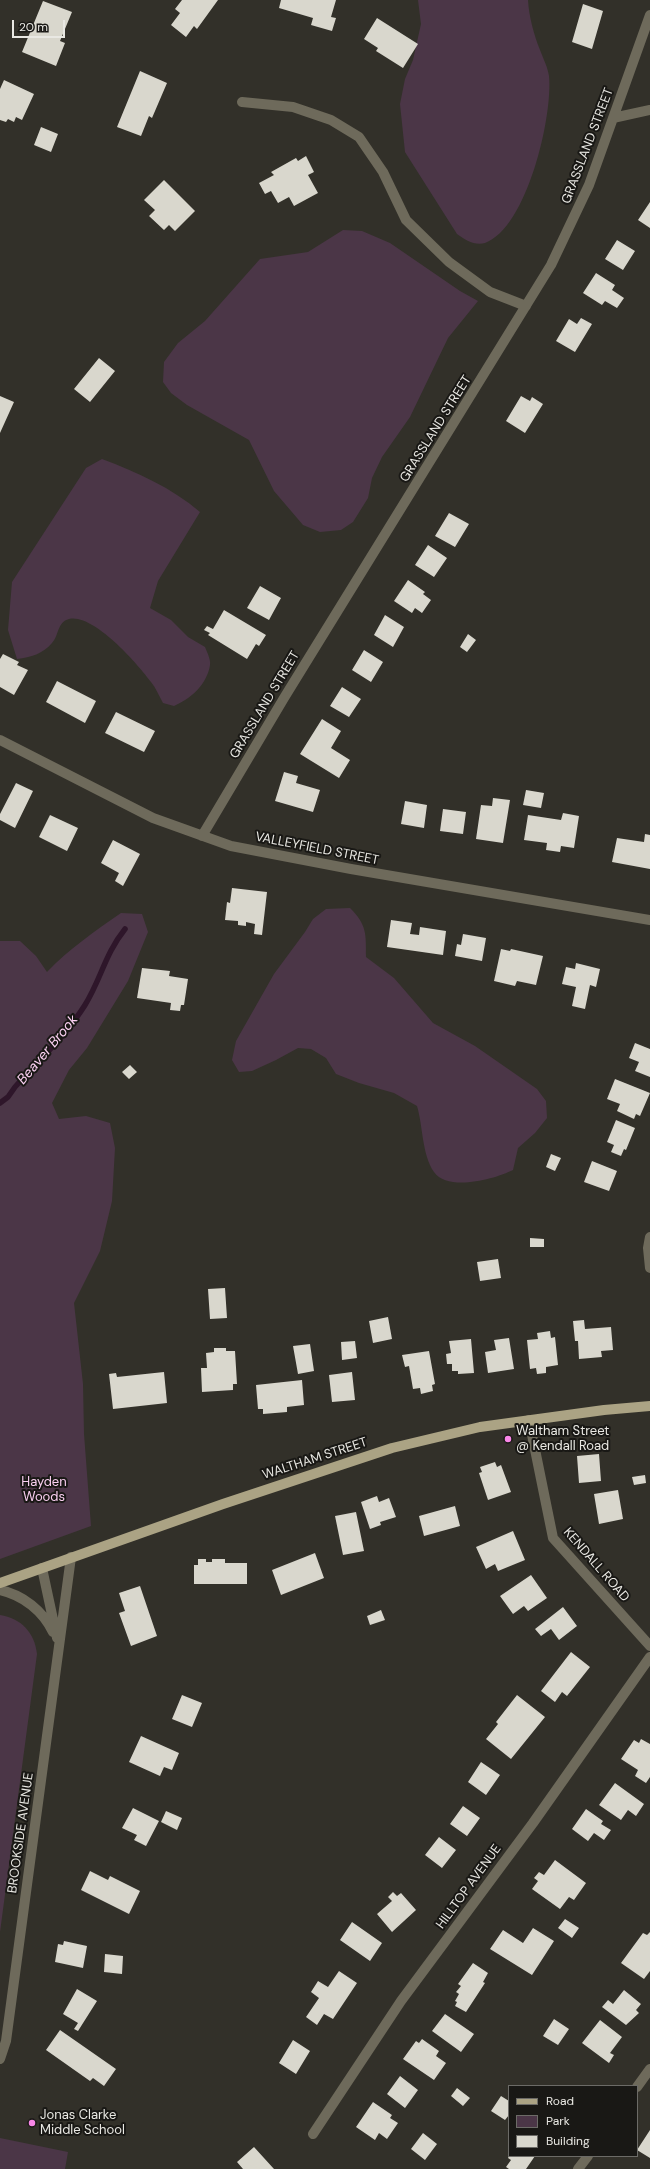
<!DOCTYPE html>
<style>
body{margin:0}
#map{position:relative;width:650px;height:2169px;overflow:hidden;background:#323029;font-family:"DM Sans",sans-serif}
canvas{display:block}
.legend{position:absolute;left:508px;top:2085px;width:130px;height:72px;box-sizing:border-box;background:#191815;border:1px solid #6c6b67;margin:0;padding:5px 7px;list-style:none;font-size:12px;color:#e9e8e3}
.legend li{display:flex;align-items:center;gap:8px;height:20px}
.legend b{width:20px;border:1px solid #6c6b67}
.scale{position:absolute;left:12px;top:20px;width:53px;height:18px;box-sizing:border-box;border:2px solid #e9e8e3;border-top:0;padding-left:5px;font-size:12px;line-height:14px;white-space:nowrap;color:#e9e8e3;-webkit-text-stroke:3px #191815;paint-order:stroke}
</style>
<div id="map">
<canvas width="650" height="2169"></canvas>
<ul class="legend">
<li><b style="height:5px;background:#aba384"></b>Road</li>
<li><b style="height:11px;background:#4b3647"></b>Park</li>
<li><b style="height:11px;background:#d9d7cd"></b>Building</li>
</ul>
<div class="scale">20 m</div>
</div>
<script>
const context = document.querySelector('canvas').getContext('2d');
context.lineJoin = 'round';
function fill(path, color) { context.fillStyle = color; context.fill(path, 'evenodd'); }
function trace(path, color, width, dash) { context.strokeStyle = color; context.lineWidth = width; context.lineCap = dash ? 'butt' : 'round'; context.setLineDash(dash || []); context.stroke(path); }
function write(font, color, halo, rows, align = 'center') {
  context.font = font + ' "DM Sans",sans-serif'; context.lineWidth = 4; context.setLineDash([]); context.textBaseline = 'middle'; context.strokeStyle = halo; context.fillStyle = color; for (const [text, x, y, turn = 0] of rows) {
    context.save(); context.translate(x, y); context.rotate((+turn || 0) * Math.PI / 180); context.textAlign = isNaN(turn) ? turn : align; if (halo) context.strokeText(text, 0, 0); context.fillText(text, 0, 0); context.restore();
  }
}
fill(new Path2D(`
 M 418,0 L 528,0 C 529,17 534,35 540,50 C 543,58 548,68 549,76 C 553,116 527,228 485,243 C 475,246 465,240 457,234 L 405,152 L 400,104 L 405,79 L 413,60 L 421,24 Z
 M 343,230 L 362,231 L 390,243 L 460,291 L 478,301 L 448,338 L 410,417 L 382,457 L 372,478 L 368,498 L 353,522 L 341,530 L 320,532 L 303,525 L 274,491 L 249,440 L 187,405 L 171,393 L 163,382 L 164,362 L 178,343 L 205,321 L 260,259 L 308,252 Z
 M 102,459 C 137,472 172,488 200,512 L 158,581 L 150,608 L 171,620 L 188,637 L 205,647 C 207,652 211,660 210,665 C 207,685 190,699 174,706 L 163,703 C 159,696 156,688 151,682 C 138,664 93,613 69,619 C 57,622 59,636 52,643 C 43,654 31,657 17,659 L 8,630 L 12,582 L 86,468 Z
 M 350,908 C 367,925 366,934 366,957 L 394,978 L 433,1023 L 475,1046 L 537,1089 L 546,1101 L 547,1118 L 535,1133 L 518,1148 L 513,1170 C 495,1179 448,1192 434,1172 C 422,1155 423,1126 417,1106 L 394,1093 L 359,1083 L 336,1074 L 326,1058 L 311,1049 L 298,1048 L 276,1060 L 252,1071 L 239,1072 L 232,1060 L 236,1041 L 274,974 L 305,932 L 313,919 L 326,909 Z
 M 121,913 L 142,914 L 148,932 L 128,981 L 87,1048 L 69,1070 L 52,1103 L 59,1119 L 86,1116 L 110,1123 L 115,1148 L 112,1201 L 100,1251 L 74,1303 L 83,1384 L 84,1434 L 91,1526 L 0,1559 L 0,941 L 20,941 L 36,956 L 47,972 C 69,949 95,931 121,913 Z
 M 0,1615 C 21,1618 35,1633 37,1654 L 0,1932 Z
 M 0,2138 L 68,2152 L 65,2169 L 0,2169 Z`), '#4b3647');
trace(new Path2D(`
 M 0,1103 L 8,1097 L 15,1087 C 38,1062 67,1034 85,1005 C 101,979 105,954 125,929`), '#2e162a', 5.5);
fill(new Path2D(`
 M 182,0 L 218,0 L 197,29 L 194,26 L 186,37 L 171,25 L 180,13 L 175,9 Z
 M 281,0 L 336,0 L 331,17 L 336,18 L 332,31 L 311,25 L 313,18 L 279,8 Z
 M 43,1 L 72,12 L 60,41 L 65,43 L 56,66 L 22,52 Z
 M 583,4 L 603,11 L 592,49 L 572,42 Z
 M 377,18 L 418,44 L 403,68 L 376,51 L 378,48 L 364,39 Z
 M 140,71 L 167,83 L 152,118 L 149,116 L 141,136 L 117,127 Z
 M 4,80 L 34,94 L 22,120 L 16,117 L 14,122 L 8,119 L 6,122 L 0,120 L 0,89 Z
 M 41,127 L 58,134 L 51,152 L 34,145 Z
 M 306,156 L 314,172 L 308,175 L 318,193 L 294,206 L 289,197 L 278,203 L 271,191 L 265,194 L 259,183 L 274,175 L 271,172 L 296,158 L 298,161 Z
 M 164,180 L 195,211 L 175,231 L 169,225 L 164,230 L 149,216 L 155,210 L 144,200 Z
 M 650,202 L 650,228 L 638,220 Z
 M 617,240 L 635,251 L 623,270 L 605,259 Z
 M 596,273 L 615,285 L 612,290 L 624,298 L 617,308 L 605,301 L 602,305 L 583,293 Z
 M 581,318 L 592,324 L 575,352 L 556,341 L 569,319 L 577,324 Z
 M 99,358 L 115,371 L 90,402 L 74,389 Z
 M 0,396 L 14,402 L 0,433 Z
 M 521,396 L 530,401 L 532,397 L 543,404 L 525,433 L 506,421 Z
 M 449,513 L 469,524 L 455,547 L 435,536 Z
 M 428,545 L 447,558 L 434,577 L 415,565 Z
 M 408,580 L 425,592 L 423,594 L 431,600 L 422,613 L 415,608 L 412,613 L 394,601 Z
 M 260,586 L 281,598 L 269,620 L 247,608 Z
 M 224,610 L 266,635 L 259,646 L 256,644 L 247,659 L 208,635 L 210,633 L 204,630 L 207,626 L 213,629 Z
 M 385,615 L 404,627 L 393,647 L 374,635 Z
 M 468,634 L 476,640 L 467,652 L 460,647 Z
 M 364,650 L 383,662 L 371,682 L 352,670 Z
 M 3,654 L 19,662 L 17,665 L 28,670 L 14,695 L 0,687 L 0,659 Z
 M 57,681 L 96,701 L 85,723 L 46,702 Z
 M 342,687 L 361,699 L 349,717 L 330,706 Z
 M 116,712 L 155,731 L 144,752 L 105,733 Z
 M 322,719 L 341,731 L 331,748 L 350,760 L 339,778 L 300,754 Z
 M 284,772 L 298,776 L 296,783 L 320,790 L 313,812 L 275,801 Z
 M 16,783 L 33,791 L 15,828 L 0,820 L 0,814 Z
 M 526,790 L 544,793 L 541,808 L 523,805 Z
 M 493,798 L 510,800 L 503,843 L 476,839 L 481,805 L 492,806 Z
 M 405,801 L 427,805 L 424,828 L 401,824 Z
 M 443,809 L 466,812 L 463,834 L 440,831 Z
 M 563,813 L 579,816 L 574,848 L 561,846 L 560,852 L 546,850 L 547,843 L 524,840 L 528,815 L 561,820 Z
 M 50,815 L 78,828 L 67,851 L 39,837 Z
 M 645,834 L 650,835 L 650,869 L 612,862 L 617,838 L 644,842 Z
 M 113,840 L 140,854 L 123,886 L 115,881 L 119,873 L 101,863 Z
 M 232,888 L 267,892 L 262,935 L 254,934 L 255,924 L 246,922 L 246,926 L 238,925 L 238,921 L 225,920 L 227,902 L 230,903 Z
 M 391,920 L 412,923 L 410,934 L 419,935 L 420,927 L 446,931 L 443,955 L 387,947 Z
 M 463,934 L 486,938 L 482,961 L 455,956 L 457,944 L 461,945 Z
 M 501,949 L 510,951 L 511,949 L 543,956 L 536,985 L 517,981 L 515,986 L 494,981 Z
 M 576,963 L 600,969 L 596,987 L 590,985 L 585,1009 L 572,1006 L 576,987 L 562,984 L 566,967 L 575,969 Z
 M 142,968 L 170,971 L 169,976 L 188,979 L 184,1005 L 181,1005 L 180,1011 L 170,1010 L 171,1003 L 137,998 Z
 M 635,1043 L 650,1049 L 650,1077 L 635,1071 L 639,1062 L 629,1058 Z
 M 130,1065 L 137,1072 L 129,1079 L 122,1072 Z
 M 615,1079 L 650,1093 L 640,1116 L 636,1114 L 634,1119 L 617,1111 L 620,1104 L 607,1099 Z
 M 616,1120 L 635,1128 L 626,1150 L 624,1149 L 621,1156 L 611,1152 L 614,1145 L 607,1142 Z
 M 551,1154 L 561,1158 L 555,1171 L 546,1167 Z
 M 592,1161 L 617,1171 L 609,1191 L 584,1182 Z
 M 530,1238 L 544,1239 L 544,1247 L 530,1247 Z
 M 498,1259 L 501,1278 L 480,1281 L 477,1262 Z
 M 225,1288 L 227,1318 L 210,1319 L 208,1289 Z
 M 388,1317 L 392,1339 L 373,1343 L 369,1321 Z
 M 584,1320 L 585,1329 L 611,1327 L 613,1350 L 601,1351 L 602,1357 L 579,1359 L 578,1341 L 575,1341 L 573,1321 Z
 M 550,1331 L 551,1338 L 555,1337 L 558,1365 L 546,1367 L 546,1373 L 537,1374 L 536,1368 L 530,1369 L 527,1340 L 538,1339 L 537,1333 Z
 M 509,1338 L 514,1369 L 488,1373 L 485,1352 L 496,1350 L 494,1340 Z
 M 471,1339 L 474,1373 L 458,1374 L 458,1371 L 452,1371 L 452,1364 L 447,1364 L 446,1354 L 451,1353 L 449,1341 Z
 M 355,1341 L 357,1358 L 342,1360 L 341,1342 Z
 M 310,1344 L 314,1371 L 298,1374 L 293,1346 Z
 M 214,1348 L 226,1348 L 226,1351 L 235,1351 L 237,1384 L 233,1384 L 233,1390 L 202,1392 L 201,1368 L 207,1368 L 206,1353 L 214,1352 Z
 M 429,1351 L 435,1384 L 432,1385 L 433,1391 L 421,1394 L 420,1388 L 413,1389 L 409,1366 L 405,1367 L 402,1355 Z
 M 164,1372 L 167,1403 L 113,1409 L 109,1374 L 116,1373 L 117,1377 Z
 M 352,1372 L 355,1400 L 332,1402 L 329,1375 Z
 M 302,1380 L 304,1405 L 287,1407 L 287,1412 L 263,1414 L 263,1409 L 258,1409 L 256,1385 Z
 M 599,1454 L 601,1481 L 579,1483 L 577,1456 Z
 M 495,1462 L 497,1467 L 501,1465 L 511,1492 L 488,1500 L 479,1473 L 482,1472 L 480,1467 Z
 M 645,1475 L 646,1483 L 634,1485 L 632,1477 Z
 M 618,1490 L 623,1519 L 599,1524 L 594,1494 Z
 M 377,1496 L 379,1502 L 389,1498 L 396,1517 L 380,1522 L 381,1525 L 370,1529 L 361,1502 Z
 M 455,1506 L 460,1526 L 424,1536 L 419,1516 Z
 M 356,1512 L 364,1551 L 343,1555 L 335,1516 Z
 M 513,1531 L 525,1560 L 498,1571 L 495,1564 L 486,1569 L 476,1547 Z
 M 315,1553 L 324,1578 L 281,1595 L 272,1570 Z
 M 198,1559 L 206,1559 L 206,1562 L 212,1562 L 212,1559 L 225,1559 L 225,1563 L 247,1563 L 247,1584 L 194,1584 L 194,1565 L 198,1565 Z
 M 531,1575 L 547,1598 L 528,1611 L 524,1606 L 513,1614 L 500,1596 Z
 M 140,1586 L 157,1636 L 131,1646 L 119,1613 L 125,1611 L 119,1593 Z
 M 563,1607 L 577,1626 L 559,1640 L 551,1629 L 541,1636 L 535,1629 Z
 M 381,1610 L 385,1620 L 370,1625 L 367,1616 Z
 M 571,1652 L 590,1667 L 567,1696 L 562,1692 L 555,1702 L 541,1691 Z
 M 182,1695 L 202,1703 L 192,1727 L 172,1719 Z
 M 517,1695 L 545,1717 L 511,1759 L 486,1739 L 498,1724 L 496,1722 Z
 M 141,1736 L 179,1753 L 172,1770 L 164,1767 L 160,1776 L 129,1762 Z
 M 641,1739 L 650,1744 L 650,1777 L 646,1783 L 635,1776 L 638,1770 L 621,1759 L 634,1740 L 639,1743 Z
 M 481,1762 L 500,1775 L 486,1795 L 468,1782 Z
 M 615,1783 L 644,1804 L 636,1816 L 628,1810 L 621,1820 L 599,1805 Z
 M 463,1806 L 480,1818 L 467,1836 L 450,1824 Z
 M 133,1808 L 159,1821 L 146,1846 L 134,1840 L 137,1835 L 122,1828 Z
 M 586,1809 L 603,1821 L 601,1824 L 611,1830 L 604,1840 L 594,1833 L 588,1841 L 572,1829 Z
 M 166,1811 L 182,1818 L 177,1830 L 161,1822 Z
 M 439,1837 L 456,1850 L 442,1868 L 425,1855 Z
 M 555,1860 L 586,1883 L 574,1900 L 569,1897 L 560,1909 L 532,1889 L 538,1881 L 534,1878 L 539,1872 L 544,1875 Z
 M 90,1871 L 108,1880 L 110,1876 L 140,1891 L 129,1914 L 81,1890 Z
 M 393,1892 L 397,1896 L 401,1893 L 416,1910 L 392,1932 L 377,1914 L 392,1901 L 388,1897 Z
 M 565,1919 L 579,1928 L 572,1938 L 558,1928 Z
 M 352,1922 L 382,1943 L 370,1961 L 340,1940 Z
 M 533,1928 L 554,1941 L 532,1975 L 490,1949 L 503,1930 L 523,1943 Z
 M 650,1932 L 650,1971 L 644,1979 L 621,1963 L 643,1933 L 647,1935 Z
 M 64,1941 L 87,1946 L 83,1968 L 55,1962 L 58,1944 L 63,1945 Z
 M 105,1954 L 123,1956 L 122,1974 L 104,1972 Z
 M 473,1963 L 488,1973 L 483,1982 L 485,1983 L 466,2012 L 455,2006 L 457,2002 L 455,2001 L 459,1994 L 456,1992 L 461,1986 L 458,1984 Z
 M 339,1971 L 357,1983 L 333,2019 L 324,2014 L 317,2025 L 306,2017 L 319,1998 L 311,1992 L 318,1981 L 328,1987 Z
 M 77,1989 L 97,2001 L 78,2031 L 74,2029 L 78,2023 L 63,2014 Z
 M 624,1990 L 641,2004 L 636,2010 L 639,2013 L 626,2025 L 602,2007 L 608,2000 L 613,2004 Z
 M 445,2014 L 474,2034 L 461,2052 L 432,2031 Z
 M 554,2019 L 569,2029 L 558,2045 L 543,2036 Z
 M 600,2020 L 622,2037 L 610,2053 L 614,2055 L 609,2063 L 582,2043 Z
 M 60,2030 L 116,2069 L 104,2086 L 93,2078 L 90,2081 L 46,2050 Z
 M 422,2039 L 439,2051 L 436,2056 L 446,2063 L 434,2080 L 403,2059 L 416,2041 L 419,2043 Z
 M 293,2040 L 310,2051 L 296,2074 L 279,2063 Z
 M 400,2076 L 418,2090 L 405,2108 L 387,2094 Z
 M 457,2088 L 470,2098 L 463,2106 L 451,2096 Z
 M 501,2096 L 509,2101 L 509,2115 L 505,2120 L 491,2111 Z
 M 373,2102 L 392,2115 L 390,2118 L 398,2123 L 387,2139 L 379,2133 L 375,2140 L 356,2127 Z
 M 650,2130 L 650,2158 L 637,2150 Z
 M 423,2133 L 437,2144 L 425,2160 L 411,2149 Z
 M 254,2147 L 274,2169 L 243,2169 L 237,2162 Z
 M 509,2156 L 535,2156 L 526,2169 L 509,2169 L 506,2167 L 511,2160 L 508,2158 Z`), '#d9d7cd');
trace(new Path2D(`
 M 242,102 L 293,107 L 331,120 L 359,137 L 383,172 L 406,220 L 449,262 L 490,292 L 526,306
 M 613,118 L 650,110
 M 0,740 L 153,818 L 231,846 L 351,869 L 650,920
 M 202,836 L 284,698 L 551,265 L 589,185 L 650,15
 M 650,1237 L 648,1248 L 650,1268
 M 529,1420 L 553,1538 L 650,1646
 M 42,1568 L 57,1638
 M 0,1590 C 23,1595 43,1611 53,1632
 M 0,2059 L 6,2041 L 71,1557
 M 637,2087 L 650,2069
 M 313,2134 L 401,2001 L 533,1823 L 650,1657
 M 578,2169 L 588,2156`), '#6e6a5b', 10);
trace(new Path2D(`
 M 0,1583 L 223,1504 L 392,1448 L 480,1427 L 604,1410 L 650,1406`), '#aba384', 10);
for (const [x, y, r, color] of [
 [508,1439,4,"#fa87e8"],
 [32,2123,4,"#fa87e8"]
]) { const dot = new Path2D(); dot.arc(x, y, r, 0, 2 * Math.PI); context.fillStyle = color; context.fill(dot); trace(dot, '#191815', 1.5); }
write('13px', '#e9e8e3', '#191815', [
 ["GRASSLAND STREET",588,146,-69],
 ["GRASSLAND STREET",436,429,-58],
 ["GRASSLAND STREET",265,705,-59],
 ["VALLEYFIELD STREET",317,849,11],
 ["WALTHAM STREET",315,1459,-18],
 ["KENDALL ROAD",596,1565,49],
 ["BROOKSIDE AVENUE",21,1833,-82],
 ["HILLTOP AVENUE",469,1887,-54]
]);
write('13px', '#e9e8e3', '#191815', [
 ["Waltham Street",516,1432],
 ["@ Kendall Road",516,1447],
 ["Jonas Clarke",40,2116],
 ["Middle School",40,2131]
], 'left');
write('13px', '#facff1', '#191815', [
 ["Hayden",44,1483],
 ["Woods",44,1498]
]);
write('italic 14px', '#fed3f5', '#191815', [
 ["Beaver Brook",48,1050,-50]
]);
</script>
